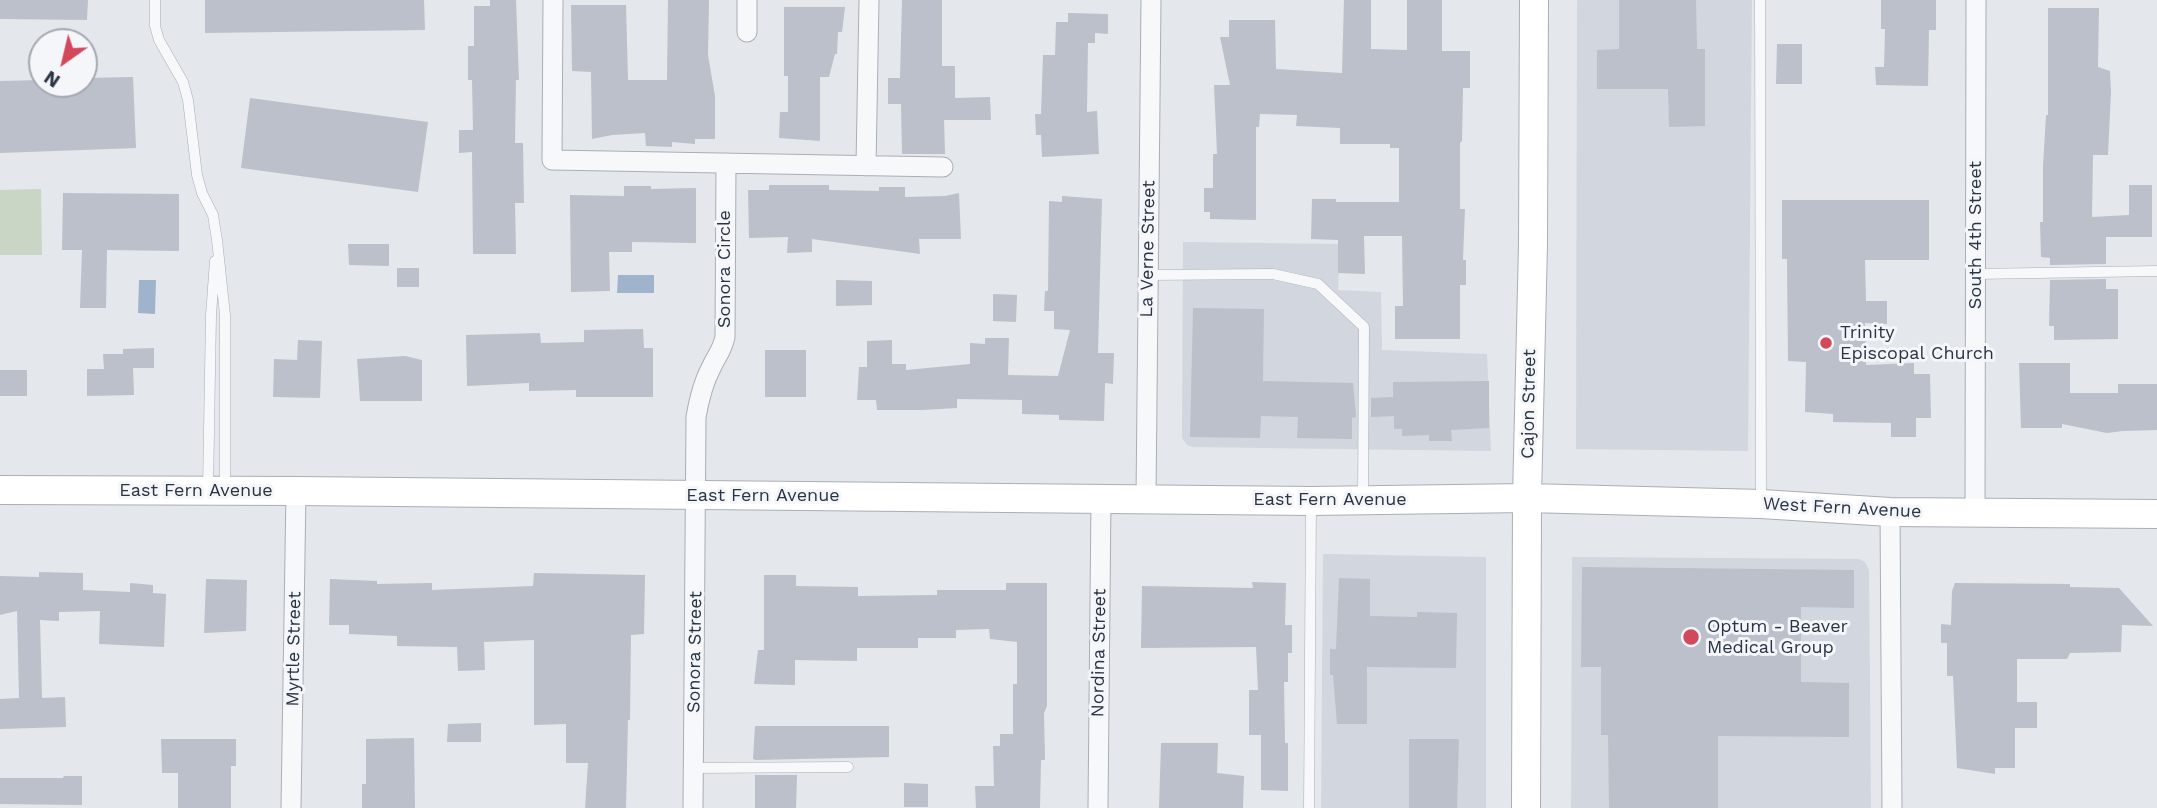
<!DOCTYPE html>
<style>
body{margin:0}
#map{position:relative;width:2157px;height:808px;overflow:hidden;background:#e4e7ec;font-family:"Work Sans",sans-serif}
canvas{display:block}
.north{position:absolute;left:28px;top:28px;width:70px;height:70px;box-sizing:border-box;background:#f4f6f9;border:2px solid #a4a8b1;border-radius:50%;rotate:214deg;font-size:19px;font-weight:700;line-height:28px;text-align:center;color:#2b3445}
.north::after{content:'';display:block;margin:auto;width:24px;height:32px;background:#d1495b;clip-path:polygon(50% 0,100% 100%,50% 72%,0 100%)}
</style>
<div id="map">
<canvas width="2157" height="808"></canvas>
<div class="north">N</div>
</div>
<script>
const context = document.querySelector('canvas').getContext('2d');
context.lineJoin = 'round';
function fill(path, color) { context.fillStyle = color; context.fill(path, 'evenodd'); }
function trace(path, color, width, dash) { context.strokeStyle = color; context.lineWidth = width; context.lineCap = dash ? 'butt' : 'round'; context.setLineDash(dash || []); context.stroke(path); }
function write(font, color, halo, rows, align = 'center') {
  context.font = font + ' "Work Sans",sans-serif'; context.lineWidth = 6; context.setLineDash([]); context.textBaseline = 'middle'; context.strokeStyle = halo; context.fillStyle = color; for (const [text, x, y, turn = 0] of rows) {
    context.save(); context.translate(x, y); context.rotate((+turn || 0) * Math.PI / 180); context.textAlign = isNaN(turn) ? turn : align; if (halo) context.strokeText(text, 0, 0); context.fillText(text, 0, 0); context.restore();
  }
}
fill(new Path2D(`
 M 1577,0 L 1752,0 L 1748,451 L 1576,449 Z
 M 1183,242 L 1340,244 L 1338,290 L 1381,292 L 1382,350 L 1487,354 L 1491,451 L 1192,447 L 1187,445 L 1182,438 Z
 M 1323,554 L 1486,557 L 1486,808 L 1321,808 Z
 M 1572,557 L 1859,559 L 1865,562 L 1869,570 L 1871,808 L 1571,808 Z`), '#d2d6de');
fill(new Path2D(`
 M 41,189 L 42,255 L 0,255 L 0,190 Z`), '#c9d6c5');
fill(new Path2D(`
 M 618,275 L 654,275 L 654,293 L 617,293 Z
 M 139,280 L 156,280 L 155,314 L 138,313 Z`), '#9fb4cc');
fill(new Path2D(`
 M 0,0 L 88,0 L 87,20 L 0,19 Z
 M 205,0 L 424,0 L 425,30 L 205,33 Z
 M 490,0 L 516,0 L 519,80 L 516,80 L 515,143 L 523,143 L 524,203 L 515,203 L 516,254 L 473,254 L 472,152 L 459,153 L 459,130 L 473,130 L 472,80 L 468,80 L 468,46 L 474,46 L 474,6 L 490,6 Z
 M 668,0 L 709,0 L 708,55 L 715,96 L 715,139 L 695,139 L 695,144 L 672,142 L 672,147 L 646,146 L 645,133 L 612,135 L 592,139 L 591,72 L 572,71 L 571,5 L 626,5 L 628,80 L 667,80 Z
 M 902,0 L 942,0 L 942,66 L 955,66 L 955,98 L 990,97 L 991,120 L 944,120 L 945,154 L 902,154 L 901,104 L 888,104 L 888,78 L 900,78 Z
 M 1344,0 L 1371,0 L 1371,49 L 1407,50 L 1407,0 L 1442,0 L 1442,51 L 1470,51 L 1470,88 L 1463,88 L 1462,141 L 1460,143 L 1460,209 L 1465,209 L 1463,260 L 1466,260 L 1466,285 L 1460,285 L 1460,339 L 1395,339 L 1395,306 L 1403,306 L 1402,236 L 1364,236 L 1365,274 L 1338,273 L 1338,240 L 1311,239 L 1312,199 L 1336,199 L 1336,202 L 1399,202 L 1399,148 L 1390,148 L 1390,144 L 1340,144 L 1340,128 L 1296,126 L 1297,115 L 1260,114 L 1259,127 L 1256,127 L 1256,220 L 1210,219 L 1210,212 L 1204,212 L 1204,188 L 1213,188 L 1213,154 L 1217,154 L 1214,85 L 1230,85 L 1220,37 L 1229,37 L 1229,20 L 1275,20 L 1276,69 L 1342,73 Z
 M 1619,0 L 1696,0 L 1697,49 L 1705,49 L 1705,126 L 1669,127 L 1668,89 L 1597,89 L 1597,50 L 1619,49 Z
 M 1881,0 L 1936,0 L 1936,30 L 1929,30 L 1928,86 L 1876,85 L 1875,67 L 1884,67 L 1885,29 L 1881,29 Z
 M 784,7 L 845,7 L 842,32 L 838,32 L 837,54 L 835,54 L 829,77 L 820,77 L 820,141 L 779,138 L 780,112 L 788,112 L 788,76 L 784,76 Z
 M 2048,8 L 2099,8 L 2098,67 L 2110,71 L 2111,92 L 2108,155 L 2093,155 L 2092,217 L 2129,215 L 2129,185 L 2152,185 L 2152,237 L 2106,237 L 2106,264 L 2050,265 L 2050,258 L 2041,257 L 2040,222 L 2043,222 L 2043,167 L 2046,115 L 2048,115 Z
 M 1068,13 L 1108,14 L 1108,34 L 1095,33 L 1095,43 L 1088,43 L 1087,112 L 1097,111 L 1099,154 L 1042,157 L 1041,135 L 1036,135 L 1035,114 L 1041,114 L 1043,55 L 1055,55 L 1056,22 L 1068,22 Z
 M 1777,44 L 1802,44 L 1802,84 L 1776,84 Z
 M 133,77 L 136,148 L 0,153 L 0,81 L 42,80 L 42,84 L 84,84 L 84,78 Z
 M 250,98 L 428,122 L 418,192 L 241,168 Z
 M 769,185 L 829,185 L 829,190 L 879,191 L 879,187 L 905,187 L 905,197 L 945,196 L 959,193 L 961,239 L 919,239 L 920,254 L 812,239 L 812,252 L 787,253 L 788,237 L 749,238 L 748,190 L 769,190 Z
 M 624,186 L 651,186 L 651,189 L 696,188 L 696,243 L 632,242 L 632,252 L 609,252 L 610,291 L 571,292 L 570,195 L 624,196 Z
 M 63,193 L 179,194 L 179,251 L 107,250 L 106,308 L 80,308 L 82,250 L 62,250 Z
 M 1062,196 L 1102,199 L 1098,353 L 1114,353 L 1113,384 L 1105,383 L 1104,421 L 1059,420 L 1059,415 L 1022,414 L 1022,400 L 957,399 L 957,408 L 923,410 L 877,410 L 876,400 L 857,400 L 859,367 L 867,367 L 867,341 L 892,340 L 892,364 L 906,364 L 906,370 L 970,364 L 970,343 L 985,344 L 985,338 L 1009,338 L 1008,375 L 1058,376 L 1070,330 L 1054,329 L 1054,311 L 1044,311 L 1045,291 L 1048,291 L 1049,201 L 1062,202 Z
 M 1782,200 L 1929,200 L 1929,260 L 1865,260 L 1866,301 L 1887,301 L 1887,324 L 1865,323 L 1866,365 L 1914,363 L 1914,374 L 1930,374 L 1931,418 L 1916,418 L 1916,437 L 1891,437 L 1891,423 L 1833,422 L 1833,414 L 1805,412 L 1806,362 L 1788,361 L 1787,259 L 1782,259 Z
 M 348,244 L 389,244 L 389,266 L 349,265 Z
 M 397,268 L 419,268 L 419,287 L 397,287 Z
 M 2106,279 L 2106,289 L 2118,289 L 2118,339 L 2054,340 L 2054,326 L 2049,326 L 2050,280 Z
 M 836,280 L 872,281 L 872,305 L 836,306 Z
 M 993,294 L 1017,295 L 1016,322 L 993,321 Z
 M 1193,308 L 1264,309 L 1263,381 L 1353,383 L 1356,417 L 1352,418 L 1352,439 L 1297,438 L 1298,417 L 1261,416 L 1260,438 L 1190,437 Z
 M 643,329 L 644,348 L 653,348 L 653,397 L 576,397 L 576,390 L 529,391 L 529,383 L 467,386 L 466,335 L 540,333 L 541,343 L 584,342 L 584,330 Z
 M 298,340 L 322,341 L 320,398 L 273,397 L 274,359 L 297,360 Z
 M 154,348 L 154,368 L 133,368 L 134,395 L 87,396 L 87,369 L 104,369 L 103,354 L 123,354 L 123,349 Z
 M 765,350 L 806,350 L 806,397 L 765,397 Z
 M 405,356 L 422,360 L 422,401 L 360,401 L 357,359 Z
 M 2019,363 L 2070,363 L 2070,393 L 2118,393 L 2118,384 L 2157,384 L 2157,430 L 2123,431 L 2107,433 L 2062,424 L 2062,428 L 2021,428 Z
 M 0,370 L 27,370 L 27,396 L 0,396 Z
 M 1489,381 L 1489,428 L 1451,430 L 1452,441 L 1429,441 L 1429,435 L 1402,436 L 1402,429 L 1394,429 L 1394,416 L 1371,417 L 1371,398 L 1393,397 L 1393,382 Z
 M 1582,567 L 1854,570 L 1854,608 L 1801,607 L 1801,682 L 1849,683 L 1849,737 L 1718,736 L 1718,808 L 1609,808 L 1608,735 L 1601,735 L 1601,667 L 1581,667 Z
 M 39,572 L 83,573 L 83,590 L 130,592 L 130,583 L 153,585 L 153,593 L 166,594 L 164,647 L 99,644 L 100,611 L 59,612 L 59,621 L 40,620 L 42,698 L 65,697 L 66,727 L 0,729 L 0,699 L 19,698 L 17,611 L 0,615 L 0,576 L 39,577 Z
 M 534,573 L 645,575 L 644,634 L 631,635 L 630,720 L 628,720 L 626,808 L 585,808 L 588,763 L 566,763 L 566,724 L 534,725 L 534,640 L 484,642 L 485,670 L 458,671 L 457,647 L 397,646 L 397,636 L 349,634 L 349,625 L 329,625 L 330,579 L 377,581 L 377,584 L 432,583 L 432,590 L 533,586 Z
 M 764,575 L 796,575 L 796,586 L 858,587 L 858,596 L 937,595 L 937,590 L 1006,590 L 1006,583 L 1047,583 L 1047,706 L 1044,713 L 1045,760 L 1041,760 L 1040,808 L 976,808 L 975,786 L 994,786 L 993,746 L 1000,746 L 1000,734 L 1013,734 L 1013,684 L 1017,684 L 1017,642 L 990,639 L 989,629 L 956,630 L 956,638 L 918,638 L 918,648 L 857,648 L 857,661 L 795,660 L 795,685 L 754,684 L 758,650 L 764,650 Z
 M 1339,578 L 1370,579 L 1370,616 L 1417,617 L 1417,612 L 1457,613 L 1456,668 L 1367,667 L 1367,724 L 1337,724 L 1333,675 L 1330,675 L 1330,649 L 1336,649 Z
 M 206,579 L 247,580 L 246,631 L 204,633 Z
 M 1252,582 L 1286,583 L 1285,625 L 1292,625 L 1292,653 L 1288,653 L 1288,682 L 1284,682 L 1285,743 L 1288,743 L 1288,791 L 1261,790 L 1261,735 L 1249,735 L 1249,690 L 1258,690 L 1256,647 L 1141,648 L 1142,586 L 1253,588 Z
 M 1955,583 L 2070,584 L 2070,587 L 2119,588 L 2153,626 L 2122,625 L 2121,652 L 2070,653 L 2067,659 L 2017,659 L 2017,702 L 2037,702 L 2037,728 L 2015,728 L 2015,768 L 1995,768 L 1995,774 L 1957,768 L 1953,676 L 1947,676 L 1947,643 L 1941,643 L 1941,624 L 1951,625 L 1952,591 Z
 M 481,723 L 481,742 L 447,742 L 448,724 Z
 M 755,726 L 889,726 L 889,757 L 756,760 L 753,759 Z
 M 414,738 L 415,808 L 362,808 L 362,784 L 366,784 L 366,739 Z
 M 161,739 L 236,739 L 236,766 L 231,766 L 231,808 L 178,808 L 178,773 L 162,773 Z
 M 1409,739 L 1459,739 L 1457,808 L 1409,808 Z
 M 1161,743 L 1218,743 L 1217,773 L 1244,776 L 1243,808 L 1159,808 Z
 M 755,775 L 797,775 L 796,808 L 755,808 Z
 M 64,776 L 82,776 L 82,805 L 0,804 L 0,778 L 63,778 Z
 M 904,783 L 928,784 L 928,807 L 904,807 Z`), '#bbc0ca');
const lane = new Path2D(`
 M 155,0 L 155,26 L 159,40 L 183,82 L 188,100 L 197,175 L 202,193 L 213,215 L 217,240 L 225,315 L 225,488
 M 1760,0 L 1761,503
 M 1976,274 L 2157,271
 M 1148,275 L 1273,274 L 1318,284 L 1364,327 L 1363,496
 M 208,488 L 211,315 L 215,261
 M 694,768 L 848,767
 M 1309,808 L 1311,504`);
const street = new Path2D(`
 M 553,0 L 552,160 L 943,167
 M 747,32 L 747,0
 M 866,166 L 869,0
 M 1146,498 L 1151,0
 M 1890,512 L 1892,808
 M 1975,513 L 1976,0
 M 291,808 L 296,491
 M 693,808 L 696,417 C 699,400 703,383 711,368 C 717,355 722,351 725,337 L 726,163
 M 1098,808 L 1101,498`);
const secondary = new Path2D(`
 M 0,490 L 296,491 L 1311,501 L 1527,498 L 1761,504 L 1890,512 L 2157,514
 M 1526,808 L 1527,498 L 1533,244 L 1534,0`);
trace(lane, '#a9aeb7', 11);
trace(street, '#a9aeb7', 21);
trace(secondary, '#a9aeb7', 30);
trace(lane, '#f7f8fa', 10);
trace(street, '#f7f8fa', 19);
trace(secondary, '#fff', 28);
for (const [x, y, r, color] of [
 [1826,343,7,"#d1495b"],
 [1691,637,9,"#d1495b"]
]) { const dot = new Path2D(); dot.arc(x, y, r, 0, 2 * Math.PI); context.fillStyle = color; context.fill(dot); trace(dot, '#f4f6f9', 2.5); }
write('18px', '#2b3445', '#f4f6f9', [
 ["South 4th Street",1976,235,-90],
 ["La Verne Street",1148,249,-89],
 ["Sonora Circle",725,269,-90],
 ["Cajon Street",1529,404,-89],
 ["East Fern Avenue",196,491],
 ["East Fern Avenue",763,496],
 ["East Fern Avenue",1330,500],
 ["West Fern Avenue",1842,508,3],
 ["Myrtle Street",294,649,-89],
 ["Sonora Street",695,652,-89],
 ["Nordina Street",1099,653,-89]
]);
write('18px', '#2b3445', '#f4f6f9', [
 ["Trinity",1840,333],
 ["Episcopal Church",1840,354],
 ["Optum - Beaver",1707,627],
 ["Medical Group",1707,648]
], 'left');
</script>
